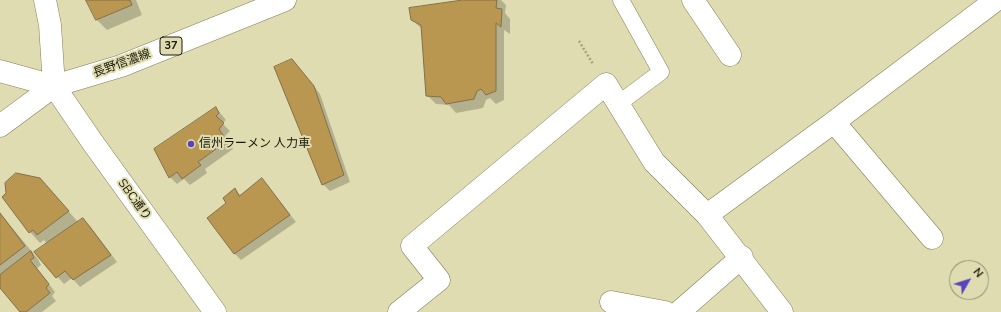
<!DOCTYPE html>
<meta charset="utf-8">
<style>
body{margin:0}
#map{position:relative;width:1001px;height:312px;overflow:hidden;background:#e0dcb2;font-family:"Nunito Sans",sans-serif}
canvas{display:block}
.north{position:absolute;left:949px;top:260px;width:40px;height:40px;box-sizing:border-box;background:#e0dcb2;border:1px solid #908e6e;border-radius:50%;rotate:51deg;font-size:11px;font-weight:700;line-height:16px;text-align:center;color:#191808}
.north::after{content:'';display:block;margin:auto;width:14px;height:18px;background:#5645bd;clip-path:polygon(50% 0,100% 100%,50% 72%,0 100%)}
</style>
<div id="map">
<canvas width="1001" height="312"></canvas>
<div class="north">N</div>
</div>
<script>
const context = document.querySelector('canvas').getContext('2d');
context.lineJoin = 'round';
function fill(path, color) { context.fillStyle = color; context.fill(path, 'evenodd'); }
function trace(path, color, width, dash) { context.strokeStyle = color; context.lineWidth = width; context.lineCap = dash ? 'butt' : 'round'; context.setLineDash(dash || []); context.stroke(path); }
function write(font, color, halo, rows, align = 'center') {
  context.font = font + ' "Nunito Sans","Noto Sans JP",sans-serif'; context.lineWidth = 4; context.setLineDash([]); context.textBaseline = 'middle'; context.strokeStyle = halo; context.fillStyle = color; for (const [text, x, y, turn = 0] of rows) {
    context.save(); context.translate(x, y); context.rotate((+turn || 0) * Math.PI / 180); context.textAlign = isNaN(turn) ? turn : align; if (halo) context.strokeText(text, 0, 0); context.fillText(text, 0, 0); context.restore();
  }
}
fill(new Path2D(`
 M 87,0 L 136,0 L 142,15 L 107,30 L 97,20 Z
 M 470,0 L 501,0 L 506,5 L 505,13 L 510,19 L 510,34 L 504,30 L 504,100 L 496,104 L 490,98 L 486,100 L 483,108 L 456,113 L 449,105 L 436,104 L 427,95 L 423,30 L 412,20 Z
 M 299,68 L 320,94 L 350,182 L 330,191 L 323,184 Z
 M 216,108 L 226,120 L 222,123 L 230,131 L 225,136 L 233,149 L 205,169 L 207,173 L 190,185 L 184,179 L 177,184 L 170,177 L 155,149 Z
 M 262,179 L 296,222 L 241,260 L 234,253 L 227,204 L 235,189 L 241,196 Z
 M 50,190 L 78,222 L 83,219 L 90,226 L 117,262 L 80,287 L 72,278 L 64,284 L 35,252 L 47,244 L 44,240 L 40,243 L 30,232 Z
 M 0,213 L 38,259 L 41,265 L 37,268 L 55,292 L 52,296 L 56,301 L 42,312 L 21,312 L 0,286 Z`), '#0003');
const building = new Path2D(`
 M 86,0 L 130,0 L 132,5 L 96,20 Z
 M 463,0 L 497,0 L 496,8 L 502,9 L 501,27 L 496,23 L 496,91 L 486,95 L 481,89 L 477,91 L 474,99 L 446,104 L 441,97 L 426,96 L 421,25 L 411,20 L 409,8 Z
 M 292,59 L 314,86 L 344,175 L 322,185 L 274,67 Z
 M 216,107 L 219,113 L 216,116 L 224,123 L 219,129 L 227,141 L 198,162 L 201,165 L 182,179 L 177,172 L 169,178 L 154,149 Z
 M 16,173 L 40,178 L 69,211 L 37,235 L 33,230 L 29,233 L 2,197 L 6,193 L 5,183 Z
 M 262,178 L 290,215 L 234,254 L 207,218 L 226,203 L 223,198 L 235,188 L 239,196 Z
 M 0,213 L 25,246 L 0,265 Z
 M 83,218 L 111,255 L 73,280 L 65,271 L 56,278 L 34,252 Z
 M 31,251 L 34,258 L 30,260 L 49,284 L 46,288 L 50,293 L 26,312 L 20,312 L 0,288 L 0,275 Z`);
fill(building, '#ba9750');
trace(building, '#816f4b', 1);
const lane = new Path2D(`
 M 618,104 L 661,72 L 621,0`);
const street = new Path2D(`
 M 693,0 L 730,55
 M 834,122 L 996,0
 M 707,215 L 834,122 L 932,238
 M 611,302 L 665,312
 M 399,312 L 439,280 L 412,246 L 606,84 L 654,162 L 707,215 L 782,312
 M 679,312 L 742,257`);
const secondary = new Path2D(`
 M 45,0 L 50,25 L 54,86 L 93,143 L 215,312
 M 0,126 L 54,86`);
const primary = new Path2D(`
 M 0,71 L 54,86 L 121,66 L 285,0`);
trace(lane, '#807d56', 17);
trace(street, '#807d56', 23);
trace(secondary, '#807d56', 23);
trace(primary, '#807d56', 23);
trace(new Path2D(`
 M 579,41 L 593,64`), '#a3a07e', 2.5, [2, 2]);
trace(lane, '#fff', 16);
trace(street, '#fff', 22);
trace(secondary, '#fff', 22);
trace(primary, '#fff', 22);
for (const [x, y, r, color] of [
 [191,144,4,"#5645bd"]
]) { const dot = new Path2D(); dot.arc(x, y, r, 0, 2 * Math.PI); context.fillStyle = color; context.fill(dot); trace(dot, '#e0dcb2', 1.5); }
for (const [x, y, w] of [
 [171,46,22]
]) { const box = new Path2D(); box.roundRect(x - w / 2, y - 9, w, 18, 3); context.fillStyle = '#e0dcb2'; context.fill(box); trace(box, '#191808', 1); }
write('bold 11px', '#191808', null, [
 ["37",171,46]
]);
write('12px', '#191808', '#e0dcb2', [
 ["長野信濃線",122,64,-20],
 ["SBC通り",134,200,54]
]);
write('12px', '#191808', '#e0dcb2', [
 ["信州ラーメン 人力車",199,144]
], 'left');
</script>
